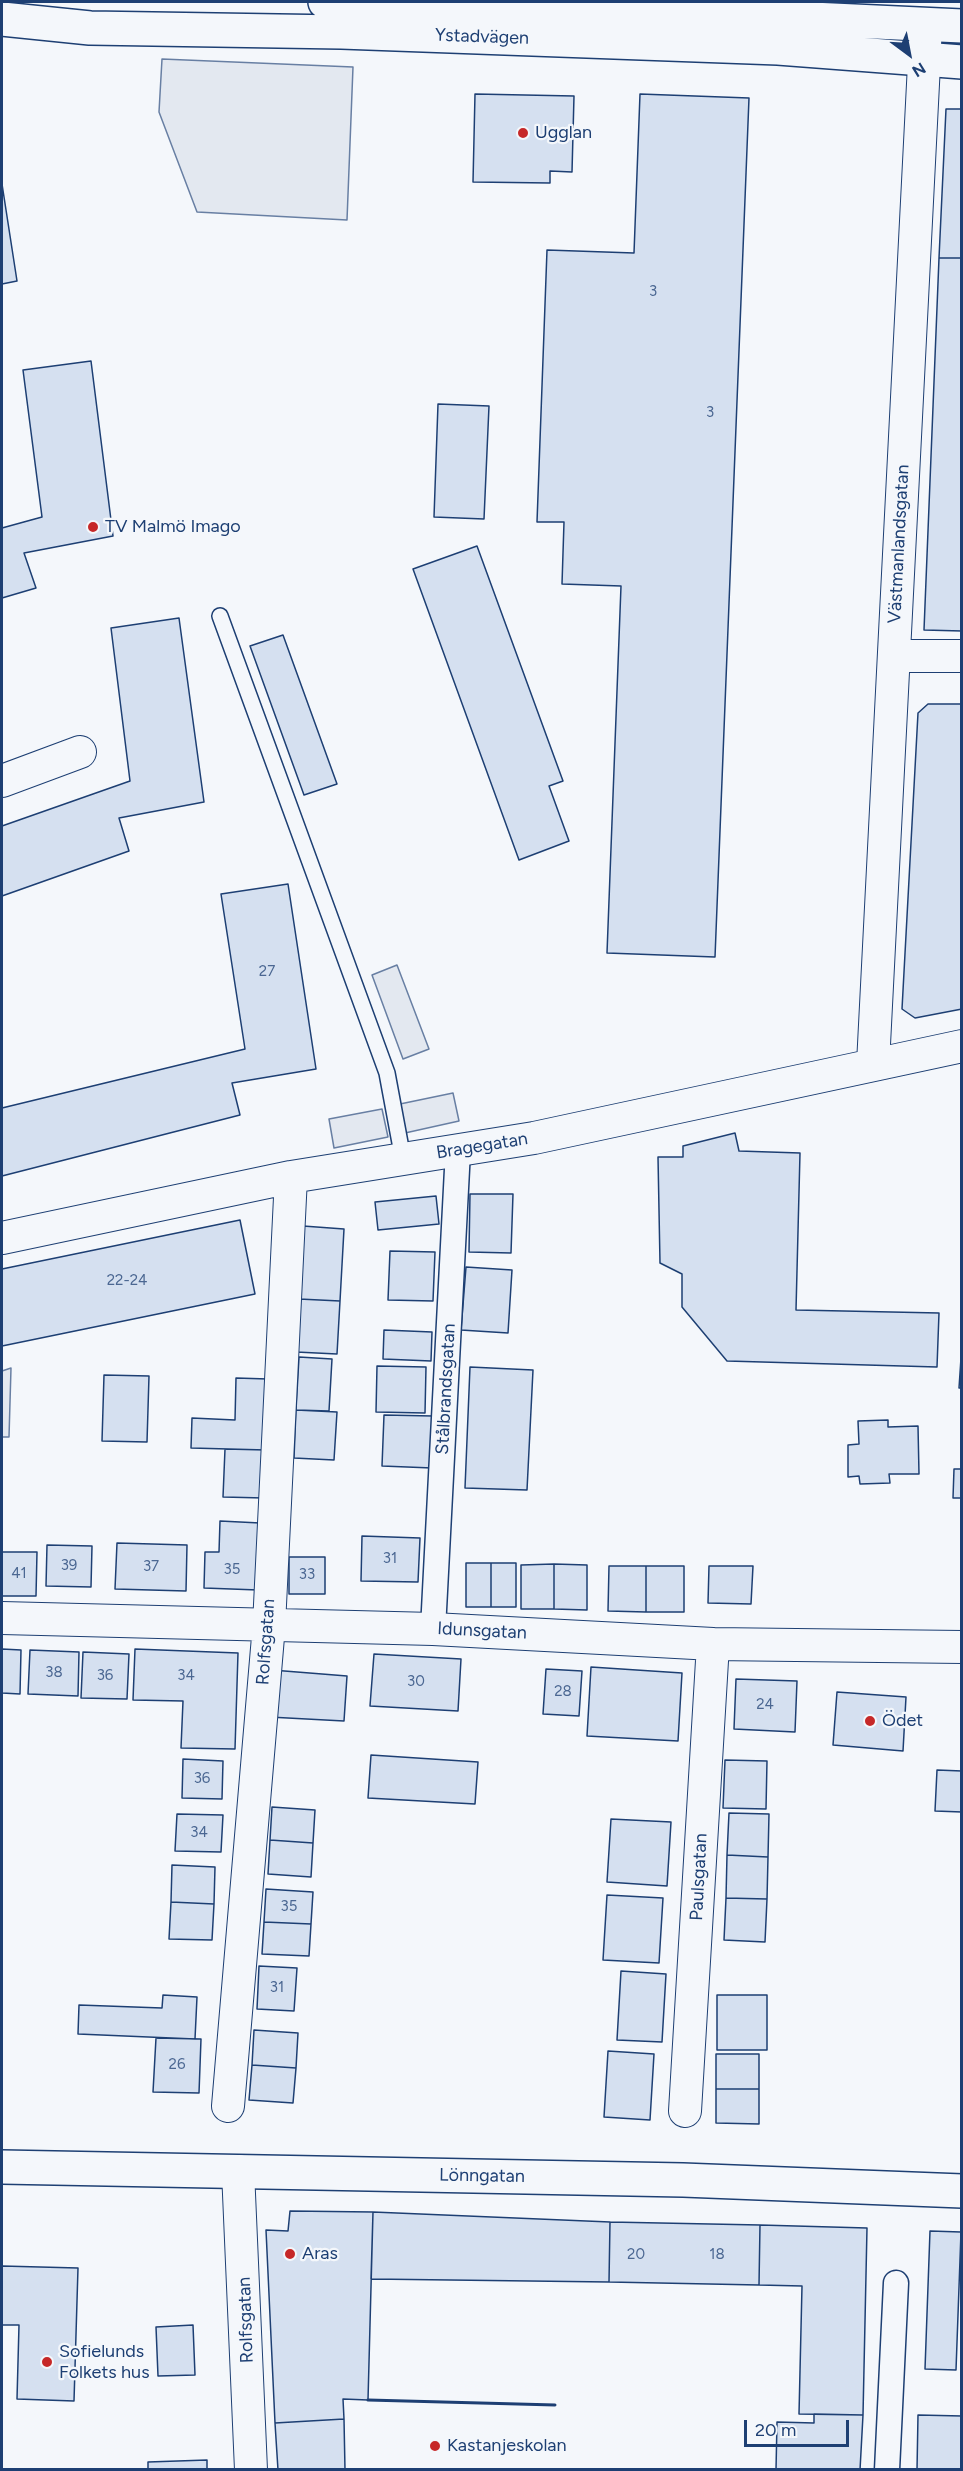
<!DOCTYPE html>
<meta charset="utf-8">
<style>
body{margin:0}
#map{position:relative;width:963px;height:2471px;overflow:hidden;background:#f4f7fb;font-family:Figtree,sans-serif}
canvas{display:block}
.frame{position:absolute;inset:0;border:3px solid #1d3f73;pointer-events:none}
.north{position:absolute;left:879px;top:24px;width:60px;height:60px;-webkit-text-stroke:4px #f4f7fb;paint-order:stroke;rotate:148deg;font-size:16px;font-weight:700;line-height:24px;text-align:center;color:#1d3f73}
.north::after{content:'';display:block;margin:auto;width:21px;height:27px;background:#1d3f73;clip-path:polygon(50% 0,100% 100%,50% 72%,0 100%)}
.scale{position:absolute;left:744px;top:2420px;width:105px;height:27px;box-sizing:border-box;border:3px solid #1d3f73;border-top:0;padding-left:8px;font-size:18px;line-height:21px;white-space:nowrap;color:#1d3f73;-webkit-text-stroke:4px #f4f7fb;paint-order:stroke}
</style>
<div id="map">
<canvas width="963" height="2471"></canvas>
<div class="frame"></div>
<div class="north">N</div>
<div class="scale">20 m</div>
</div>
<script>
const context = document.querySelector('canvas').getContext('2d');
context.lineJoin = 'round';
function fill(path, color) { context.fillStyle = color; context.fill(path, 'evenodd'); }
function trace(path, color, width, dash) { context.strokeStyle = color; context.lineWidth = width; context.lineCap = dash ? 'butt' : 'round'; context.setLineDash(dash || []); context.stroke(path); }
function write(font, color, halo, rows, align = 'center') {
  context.font = font + ' Figtree,sans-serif'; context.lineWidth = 4.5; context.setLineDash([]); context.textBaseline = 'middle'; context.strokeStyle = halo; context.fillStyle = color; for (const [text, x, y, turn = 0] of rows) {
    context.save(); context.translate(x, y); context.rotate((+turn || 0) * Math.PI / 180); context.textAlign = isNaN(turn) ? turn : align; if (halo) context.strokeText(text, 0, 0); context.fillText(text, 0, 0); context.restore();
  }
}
const parking = new Path2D(`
 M 162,59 L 353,67 L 347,220 L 197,212 L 159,112 Z
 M 397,965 L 429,1049 L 403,1059 L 372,975 Z
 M 453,1093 L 459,1121 L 405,1133 L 400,1104 Z
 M 382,1109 L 388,1137 L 334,1148 L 329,1119 Z
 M 11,1368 L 9,1437 L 2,1437 L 2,1371 Z`);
fill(parking, '#e3e8f0');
trace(parking, '#687fa3', 1.5);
const building = new Path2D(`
 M 475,94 L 574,96 L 572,172 L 550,171 L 550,183 L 473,182 Z
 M 640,94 L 749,98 L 715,957 L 607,953 L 621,586 L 562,584 L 564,522 L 537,522 L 547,250 L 634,253 Z
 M 946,109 L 962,109 L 962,258 L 939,258 Z
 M 2,184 L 17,281 L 2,284 Z
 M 939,258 L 962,258 L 962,631 L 924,630 Z
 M 91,361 L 113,536 L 24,553 L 36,588 L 2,598 L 2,528 L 42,517 L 23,370 Z
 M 438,404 L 489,406 L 484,519 L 434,517 Z
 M 477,546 L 563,781 L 549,786 L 569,841 L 519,860 L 413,569 Z
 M 179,618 L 204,802 L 119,818 L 129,851 L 2,896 L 2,826 L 130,781 L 111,628 Z
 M 283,635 L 337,784 L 304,795 L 250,646 Z
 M 928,704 L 962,704 L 962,1009 L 915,1018 L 902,1009 L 918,713 Z
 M 288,884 L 316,1069 L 232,1083 L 240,1115 L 2,1176 L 2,1108 L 245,1049 L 221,894 Z
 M 735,1133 L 739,1151 L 800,1153 L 796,1310 L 939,1313 L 937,1367 L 727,1361 L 682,1307 L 682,1274 L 660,1263 L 658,1157 L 683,1157 L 683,1146 Z
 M 470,1194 L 513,1194 L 511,1253 L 469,1252 Z
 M 436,1196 L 439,1224 L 378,1230 L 375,1202 Z
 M 240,1220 L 255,1294 L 2,1346 L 2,1269 Z
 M 303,1226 L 344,1229 L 340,1301 L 299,1299 Z
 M 390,1251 L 435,1252 L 433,1301 L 388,1300 Z
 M 466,1267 L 512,1270 L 508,1333 L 461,1330 Z
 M 299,1299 L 340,1301 L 337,1354 L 296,1352 Z
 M 384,1330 L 432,1332 L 431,1361 L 383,1359 Z
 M 962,1343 L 962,1388 L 959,1388 Z
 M 299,1357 L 332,1359 L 329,1411 L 296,1410 Z
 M 377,1366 L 426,1367 L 425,1413 L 376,1412 Z
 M 470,1367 L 533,1370 L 527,1490 L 465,1488 Z
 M 104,1375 L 149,1376 L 147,1442 L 102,1441 Z
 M 236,1378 L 268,1379 L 266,1450 L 191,1448 L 192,1418 L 235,1420 Z
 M 296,1410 L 337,1412 L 334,1460 L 294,1458 Z
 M 384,1415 L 433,1416 L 432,1468 L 382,1466 Z
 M 888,1420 L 888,1427 L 918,1426 L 919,1474 L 889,1474 L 890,1483 L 860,1484 L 859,1476 L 848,1477 L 848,1445 L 859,1444 L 858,1421 Z
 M 225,1449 L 266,1450 L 264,1498 L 223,1497 Z
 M 954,1469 L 962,1469 L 962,1498 L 953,1498 Z
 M 220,1521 L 260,1523 L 258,1590 L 204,1588 L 205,1552 L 219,1552 Z
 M 362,1536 L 420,1538 L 418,1582 L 361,1581 Z
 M 117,1543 L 187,1545 L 186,1591 L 115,1589 Z
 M 47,1545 L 92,1546 L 91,1587 L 46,1586 Z
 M 2,1552 L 37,1552 L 36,1596 L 2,1596 Z
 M 289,1557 L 325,1557 L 325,1594 L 289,1594 Z
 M 466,1563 L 491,1563 L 491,1607 L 466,1607 Z
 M 491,1563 L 516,1563 L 516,1607 L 491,1607 Z
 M 554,1564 L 554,1609 L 521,1609 L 521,1565 Z
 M 554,1564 L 587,1565 L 587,1610 L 554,1609 Z
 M 609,1566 L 646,1566 L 646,1612 L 608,1611 Z
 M 646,1566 L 684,1566 L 684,1612 L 646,1612 Z
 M 709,1566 L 753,1566 L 751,1604 L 708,1603 Z
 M 2,1649 L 21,1650 L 20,1694 L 2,1693 Z
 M 135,1649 L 238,1653 L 235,1749 L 181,1748 L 183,1701 L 133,1700 Z
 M 30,1650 L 79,1652 L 78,1696 L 28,1694 Z
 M 83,1652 L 129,1654 L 127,1699 L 81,1698 Z
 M 374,1654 L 461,1659 L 458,1711 L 370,1706 Z
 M 591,1667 L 682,1673 L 678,1741 L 587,1736 Z
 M 546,1669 L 582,1671 L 579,1716 L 543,1714 Z
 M 272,1670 L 347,1676 L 344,1721 L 269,1717 Z
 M 736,1679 L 797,1681 L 795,1732 L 734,1729 Z
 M 837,1692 L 906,1697 L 903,1751 L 833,1745 Z
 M 371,1755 L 478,1762 L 475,1804 L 368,1798 Z
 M 183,1759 L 223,1761 L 222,1799 L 182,1798 Z
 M 725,1760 L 767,1761 L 766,1809 L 723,1808 Z
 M 937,1770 L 962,1771 L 962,1812 L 935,1811 Z
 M 272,1807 L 315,1810 L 313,1843 L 270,1840 Z
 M 729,1813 L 769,1814 L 768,1857 L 727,1855 Z
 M 177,1814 L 223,1815 L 221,1852 L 175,1851 Z
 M 611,1819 L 671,1822 L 667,1886 L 607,1882 Z
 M 270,1840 L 313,1843 L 311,1877 L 268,1874 Z
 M 727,1855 L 768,1857 L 767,1899 L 726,1898 Z
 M 172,1865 L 215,1867 L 214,1904 L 171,1902 Z
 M 266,1889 L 313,1892 L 311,1924 L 264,1922 Z
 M 607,1895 L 663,1898 L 659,1963 L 603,1960 Z
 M 726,1898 L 767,1899 L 765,1942 L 724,1940 Z
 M 171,1902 L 214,1904 L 212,1940 L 169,1939 Z
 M 264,1922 L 311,1924 L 309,1956 L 262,1954 Z
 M 259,1966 L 297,1968 L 294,2011 L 257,2009 Z
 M 621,1971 L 666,1974 L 662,2042 L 617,2040 Z
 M 163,1995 L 197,1997 L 195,2039 L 78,2034 L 79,2005 L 162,2008 Z
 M 717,1995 L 767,1995 L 767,2050 L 717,2050 Z
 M 254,2030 L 298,2033 L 296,2068 L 252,2065 Z
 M 156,2038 L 201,2039 L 199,2093 L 153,2092 Z
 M 608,2051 L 654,2054 L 650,2120 L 604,2117 Z
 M 716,2054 L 759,2054 L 759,2089 L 716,2089 Z
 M 252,2065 L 296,2068 L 293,2103 L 249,2100 Z
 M 716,2089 L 759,2089 L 759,2124 L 716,2123 Z
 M 290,2211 L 373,2212 L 368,2400 L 343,2399 L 344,2419 L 275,2423 L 266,2230 L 288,2231 Z
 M 373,2212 L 610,2222 L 609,2282 L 371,2279 Z
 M 610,2222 L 760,2225 L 759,2285 L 609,2282 Z
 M 760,2225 L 867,2228 L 863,2415 L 799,2414 L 802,2286 L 759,2285 Z
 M 930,2231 L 961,2232 L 956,2370 L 925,2369 Z
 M 2,2266 L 78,2268 L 74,2401 L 17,2399 L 19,2325 L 2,2325 Z
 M 193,2325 L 195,2375 L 158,2376 L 156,2327 Z
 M 814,2414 L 863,2415 L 860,2470 L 776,2470 L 777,2422 L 814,2423 Z
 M 918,2415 L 962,2416 L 962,2470 L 917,2470 Z
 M 344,2419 L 345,2470 L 278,2470 L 275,2423 Z
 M 207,2460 L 207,2470 L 148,2470 L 148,2462 Z`);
fill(building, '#d5e0f0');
trace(building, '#1d3f73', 1.5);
const service = new Path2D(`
 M 220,616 L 387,1073 L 403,1159`);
const pedestrian = new Path2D(`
 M 433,1629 L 458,1150
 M 887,2470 L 896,2283`);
const minor = new Path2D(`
 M 894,656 L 962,656
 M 2,781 L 80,752
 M 873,1064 L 926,25
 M 2,1238 L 291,1177 L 534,1138 L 962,1046
 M 2,1618 L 433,1629 L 713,1644 L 962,1647
 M 228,2106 L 269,1625 L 291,1177
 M 685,2111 L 713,1644
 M 238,2171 L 251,2470`);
const tertiary = new Path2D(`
 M 2,2167 L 683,2180 L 962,2191`);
const secondary = new Path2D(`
 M 325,2 L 597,9 L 962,26
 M 2,19 L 90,28 L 341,32 L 778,48 L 962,62`);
trace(service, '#1d3f73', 18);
trace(pedestrian, '#1d3f73', 27);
trace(minor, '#1d3f73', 34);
trace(tertiary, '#1d3f73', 36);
trace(secondary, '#1d3f73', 36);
trace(service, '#f4f7fb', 15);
trace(pedestrian, '#f4f7fb', 24);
trace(minor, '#f4f7fb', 32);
trace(tertiary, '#f4f7fb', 33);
trace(secondary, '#f4f7fb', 33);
trace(new Path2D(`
 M 368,2400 L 555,2405`), '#1d3f73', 3);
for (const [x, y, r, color] of [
 [523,133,6,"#c62828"],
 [93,527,6,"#c62828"],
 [870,1721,6,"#c62828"],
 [290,2254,6,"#c62828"],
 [47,2362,6,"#c62828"],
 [435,2446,6,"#c62828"]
]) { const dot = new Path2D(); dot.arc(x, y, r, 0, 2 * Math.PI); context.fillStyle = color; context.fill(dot); trace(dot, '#f4f7fb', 2); }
write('15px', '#4b6792', null, [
 ["3",653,292],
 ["3",710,413],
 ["27",267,972],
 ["22-24",127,1281],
 ["31",390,1559],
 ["39",69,1566],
 ["37",151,1567],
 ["35",232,1570],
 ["41",19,1574],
 ["33",307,1575],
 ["38",54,1673],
 ["36",105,1676],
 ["34",186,1676],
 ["30",416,1682],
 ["28",563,1692],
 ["24",765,1705],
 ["36",202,1779],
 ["34",199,1833],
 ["35",289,1907],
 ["31",277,1988],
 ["26",177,2065],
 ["20",636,2255],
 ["18",717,2255]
]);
write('18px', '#1d3f73', '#f4f7fb', [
 ["Ystadvägen",482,37,2],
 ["Västmanlandsgatan",899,544,-87],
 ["Bragegatan",482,1146,-9],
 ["Stålbrandsgatan",446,1389,-87],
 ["Idunsgatan",482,1631,3],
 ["Rolfsgatan",266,1642,-86],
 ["Paulsgatan",699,1877,-87],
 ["Lönngatan",482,2176,1],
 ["Rolfsgatan",246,2320,-92]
]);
write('18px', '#1d3f73', '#f4f7fb', [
 ["Ugglan",535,133],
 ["TV Malmö Imago",105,527],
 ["Ödet",882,1721],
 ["Aras",302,2254],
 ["Sofielunds",59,2352],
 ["Folkets hus",59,2373],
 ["Kastanjeskolan",447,2446]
], 'left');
</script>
